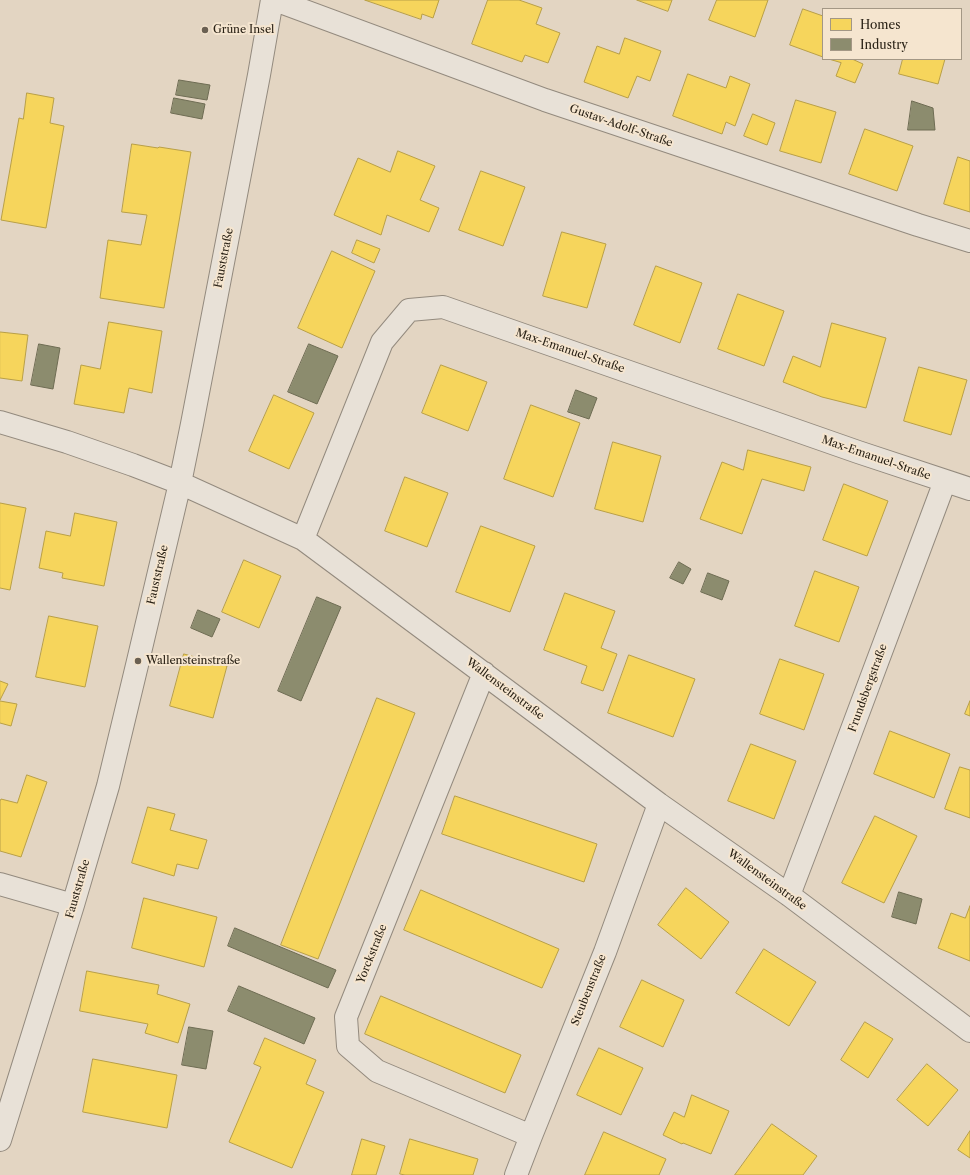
<!DOCTYPE html>
<meta charset="utf-8">
<style>
body{margin:0}
#map{position:relative;width:970px;height:1175px;overflow:hidden;background:#e3d5c2;font-family:"Libre Caslon Text",serif}
canvas{display:block}
.legend{position:absolute;left:822px;top:8px;width:140px;height:52px;box-sizing:border-box;background:#f5e5cf;border:1px solid #a39785;margin:0;padding:5px 7px;list-style:none;font-size:12px;color:#292115}
.legend li{display:flex;align-items:center;gap:8px;height:20px}
.legend b{width:20px;border:1px solid #a39785}
</style>
<div id="map">
<canvas width="970" height="1175"></canvas>
<ul class="legend">
<li><b style="height:11px;background:#f6d55c"></b>Homes</li>
<li><b style="height:11px;background:#8c8c6e"></b>Industry</li>
</ul>
</div>
<script>
const context = document.querySelector('canvas').getContext('2d');
context.lineJoin = 'round';
function fill(path, color) { context.fillStyle = color; context.fill(path, 'evenodd'); }
function trace(path, color, width, dash) { context.strokeStyle = color; context.lineWidth = width; context.lineCap = dash ? 'butt' : 'round'; context.setLineDash(dash || []); context.stroke(path); }
function write(font, color, halo, rows, align = 'center') {
  context.font = font + ' "Libre Caslon Text",serif'; context.lineWidth = 4; context.setLineDash([]); context.textBaseline = 'middle'; context.strokeStyle = halo; context.fillStyle = color; for (const [text, x, y, turn = 0] of rows) {
    context.save(); context.translate(x, y); context.rotate((+turn || 0) * Math.PI / 180); context.textAlign = isNaN(turn) ? turn : align; if (halo) context.strokeText(text, 0, 0); context.fillText(text, 0, 0); context.restore();
  }
}
const homes = new Path2D(`
 M 365,0 L 439,0 L 433,18 L 422,14 L 421,19 Z
 M 488,0 L 519,0 L 542,8 L 536,24 L 560,33 L 548,63 L 525,55 L 522,62 L 472,44 Z
 M 637,0 L 672,0 L 668,11 Z
 M 717,0 L 768,0 L 755,37 L 709,20 Z
 M 803,9 L 823,16 L 823,57 L 790,45 Z
 M 625,38 L 661,51 L 650,81 L 637,76 L 628,98 L 584,82 L 597,46 L 619,54 Z
 M 829,59 L 852,59 L 863,64 L 855,83 L 836,76 L 841,63 Z
 M 903,59 L 945,59 L 938,84 L 899,74 Z
 M 688,74 L 726,88 L 730,76 L 750,84 L 735,126 L 726,122 L 722,134 L 673,116 Z
 M 27,93 L 54,98 L 50,123 L 64,126 L 46,228 L 1,220 L 19,118 L 23,119 Z
 M 796,100 L 836,112 L 821,163 L 780,151 Z
 M 753,114 L 775,123 L 767,145 L 744,136 Z
 M 865,129 L 913,146 L 897,191 L 849,174 Z
 M 132,144 L 158,148 L 159,147 L 191,152 L 164,308 L 100,298 L 108,240 L 141,245 L 147,215 L 122,212 Z
 M 398,151 L 435,166 L 420,200 L 439,208 L 429,232 L 387,215 L 381,235 L 334,215 L 358,158 L 390,172 Z
 M 958,157 L 970,161 L 970,212 L 944,204 Z
 M 481,171 L 525,187 L 503,246 L 459,230 Z
 M 562,232 L 606,244 L 587,308 L 543,296 Z
 M 357,240 L 380,249 L 374,263 L 352,253 Z
 M 332,251 L 375,271 L 342,348 L 298,328 Z
 M 656,266 L 702,283 L 680,343 L 634,325 Z
 M 738,294 L 784,311 L 764,366 L 718,349 Z
 M 109,322 L 162,331 L 152,393 L 129,388 L 124,413 L 74,404 L 81,365 L 100,369 Z
 M 832,323 L 886,338 L 866,408 L 822,397 L 783,382 L 793,356 L 820,367 Z
 M 0,332 L 28,335 L 22,381 L 0,378 Z
 M 441,365 L 487,382 L 468,431 L 422,413 Z
 M 919,367 L 967,380 L 951,435 L 904,421 Z
 M 274,395 L 314,413 L 289,469 L 249,451 Z
 M 531,405 L 580,423 L 553,497 L 504,479 Z
 M 613,442 L 661,456 L 643,522 L 595,509 Z
 M 748,450 L 811,467 L 804,491 L 762,479 L 742,534 L 700,519 L 722,462 L 743,470 Z
 M 405,477 L 448,493 L 427,547 L 385,531 Z
 M 844,484 L 888,501 L 867,556 L 823,540 Z
 M 0,503 L 26,508 L 10,590 L 0,588 Z
 M 75,513 L 117,522 L 104,586 L 62,578 L 63,573 L 39,568 L 46,531 L 70,536 Z
 M 481,526 L 535,546 L 510,612 L 456,592 Z
 M 244,560 L 281,576 L 259,628 L 222,612 Z
 M 815,571 L 859,587 L 839,642 L 795,626 Z
 M 565,593 L 615,611 L 601,648 L 617,654 L 603,691 L 581,683 L 587,666 L 544,650 Z
 M 49,616 L 98,626 L 85,687 L 36,677 Z
 M 184,654 L 227,666 L 213,718 L 170,706 Z
 M 629,655 L 695,679 L 673,737 L 608,713 Z
 M 780,659 L 824,674 L 804,730 L 760,714 Z
 M 0,681 L 8,684 L 0,700 Z
 M 377,698 L 415,713 L 318,959 L 281,945 Z
 M 0,701 L 17,704 L 11,726 L 0,723 Z
 M 970,701 L 970,716 L 965,714 Z
 M 890,731 L 950,754 L 934,798 L 874,774 Z
 M 751,744 L 796,761 L 774,819 L 728,801 Z
 M 960,767 L 970,770 L 970,818 L 945,809 Z
 M 27,775 L 47,782 L 21,857 L 0,851 L 0,801 L 1,799 L 17,803 Z
 M 455,796 L 597,844 L 584,882 L 442,834 Z
 M 148,807 L 175,814 L 170,830 L 207,840 L 198,869 L 177,864 L 174,876 L 132,863 Z
 M 875,816 L 917,836 L 884,903 L 842,883 Z
 M 686,888 L 729,922 L 701,959 L 658,925 Z
 M 421,890 L 559,949 L 542,988 L 404,930 Z
 M 144,898 L 217,917 L 204,967 L 132,948 Z
 M 970,906 L 970,961 L 938,948 L 951,913 L 965,918 Z
 M 764,949 L 816,982 L 789,1026 L 736,993 Z
 M 87,971 L 159,985 L 157,994 L 190,1004 L 178,1043 L 145,1033 L 148,1024 L 80,1011 Z
 M 642,980 L 684,1000 L 663,1047 L 620,1027 Z
 M 381,996 L 521,1055 L 505,1093 L 365,1034 Z
 M 865,1022 L 893,1039 L 868,1078 L 841,1060 Z
 M 265,1038 L 316,1060 L 306,1084 L 324,1092 L 292,1168 L 229,1142 L 261,1067 L 254,1064 Z
 M 599,1048 L 643,1068 L 621,1115 L 577,1095 Z
 M 93,1059 L 177,1075 L 167,1128 L 83,1112 Z
 M 927,1064 L 958,1090 L 928,1126 L 897,1100 Z
 M 692,1095 L 729,1111 L 711,1154 L 683,1143 L 682,1144 L 663,1135 L 674,1112 L 684,1117 Z
 M 772,1124 L 817,1156 L 803,1175 L 735,1175 Z
 M 970,1131 L 970,1158 L 958,1150 Z
 M 604,1132 L 666,1159 L 659,1175 L 585,1175 Z
 M 362,1139 L 385,1146 L 376,1175 L 352,1175 Z
 M 410,1139 L 478,1159 L 473,1175 L 405,1175 L 400,1174 Z`);
fill(homes, '#f6d55c');
trace(homes, '#b89f47', 1);
const industry = new Path2D(`
 M 179,80 L 210,85 L 207,100 L 176,95 Z
 M 174,98 L 205,104 L 202,119 L 171,113 Z
 M 912,101 L 933,108 L 935,130 L 908,130 Z
 M 39,344 L 60,348 L 53,389 L 31,385 Z
 M 309,344 L 338,356 L 317,404 L 288,392 Z
 M 576,390 L 597,398 L 589,419 L 568,412 Z
 M 679,562 L 691,569 L 683,584 L 670,578 Z
 M 708,573 L 729,581 L 722,600 L 701,592 Z
 M 317,597 L 341,607 L 301,701 L 278,691 Z
 M 198,610 L 220,619 L 212,637 L 191,628 Z
 M 899,892 L 922,899 L 916,924 L 892,917 Z
 M 235,928 L 336,970 L 328,988 L 228,946 Z
 M 239,986 L 315,1018 L 304,1044 L 228,1011 Z
 M 189,1027 L 213,1031 L 206,1069 L 182,1065 Z`);
fill(industry, '#8c8c6e');
trace(industry, '#6e6c53', 1);
const minor = new Path2D(`
 M 275,0 L 545,100 L 918,225 L 970,241
 M 0,422 L 67,442 L 133,465 L 180,483 L 303,539 L 659,804 L 789,895 L 970,1031
 M 303,539 L 382,342 L 409,310 L 443,307 L 858,452 L 970,489
 M 484,673 L 346,1017 L 348,1046 L 377,1071 L 531,1136
 M 0,884 L 73,905
 M 789,895 L 839,764 L 945,481
 M 0,1140 L 73,905 L 108,786 L 138,661 L 180,483 L 192,424 L 259,75 L 272,0
 M 516,1175 L 531,1136 L 605,952 L 659,804`);
trace(minor, '#938a7e', 24);
trace(minor, '#e8e1d7', 22);
for (const [x, y, r, color] of [
 [205,30,4,"#6a6052"],
 [138,661,4,"#6a6052"]
]) { const dot = new Path2D(); dot.arc(x, y, r, 0, 2 * Math.PI); context.fillStyle = color; context.fill(dot); trace(dot, '#f5e5cf', 1.5); }
write('11px', '#292115', '#f5e5cf', [
 ["Grüne Insel",213,30],
 ["Wallensteinstraße",146,661]
], 'left');
write('11px', '#292115', '#f5e5cf', [
 ["Gustav-Adolf-Straße",621,126,19],
 ["Fauststraße",224,258,-79],
 ["Max-Emanuel-Straße",570,351,19],
 ["Max-Emanuel-Straße",876,458,19],
 ["Fauststraße",158,575,-77],
 ["Frundsbergstraße",868,688,-70],
 ["Wallensteinstraße",505,689,37],
 ["Wallensteinstraße",767,880,36],
 ["Fauststraße",78,889,-74],
 ["Yorckstraße",372,954,-68],
 ["Steubenstraße",589,990,-68]
]);
</script>
